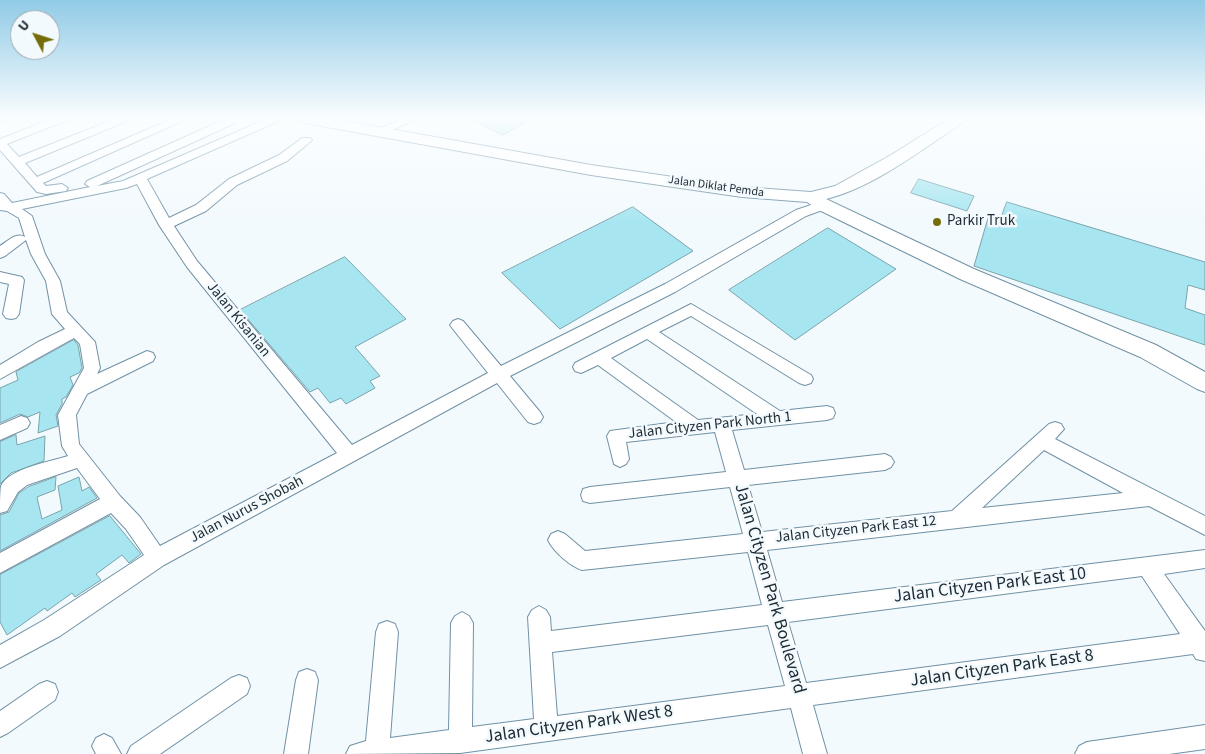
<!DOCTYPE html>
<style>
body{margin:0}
#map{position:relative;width:1205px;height:754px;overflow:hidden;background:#f3fafe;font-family:"Source Sans 3",sans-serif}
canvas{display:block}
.north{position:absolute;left:10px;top:10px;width:50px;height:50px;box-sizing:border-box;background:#f3fafe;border:1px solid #9da7ac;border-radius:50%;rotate:310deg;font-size:14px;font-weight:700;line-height:20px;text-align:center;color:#1d2a32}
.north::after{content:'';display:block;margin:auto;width:18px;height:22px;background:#756d09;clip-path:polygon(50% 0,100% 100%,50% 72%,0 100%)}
</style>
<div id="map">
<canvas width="1205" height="754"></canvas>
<div class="north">U</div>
</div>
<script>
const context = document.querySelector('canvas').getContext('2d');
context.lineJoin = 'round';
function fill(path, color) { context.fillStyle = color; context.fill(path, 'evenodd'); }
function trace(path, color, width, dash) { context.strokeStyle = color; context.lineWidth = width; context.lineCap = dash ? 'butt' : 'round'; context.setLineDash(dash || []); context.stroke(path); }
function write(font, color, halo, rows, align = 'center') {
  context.font = font + ' "Source Sans 3",sans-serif'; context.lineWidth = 5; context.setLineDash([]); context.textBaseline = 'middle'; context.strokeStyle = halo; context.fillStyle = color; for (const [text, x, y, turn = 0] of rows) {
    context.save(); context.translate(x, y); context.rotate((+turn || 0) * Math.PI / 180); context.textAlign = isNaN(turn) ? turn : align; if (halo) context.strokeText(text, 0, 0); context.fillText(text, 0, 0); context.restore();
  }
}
const building = new Path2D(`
 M 468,118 L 534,118 L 503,135 Z
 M 919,179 L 974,196 L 967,211 L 911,193 Z
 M 1007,202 L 1205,262 L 1205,290 L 1188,285 L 1185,308 L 1205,315 L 1205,345 L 974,266 L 988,218 L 999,222 Z
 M 633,207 L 693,251 L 560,329 L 502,273 Z
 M 828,228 L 896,269 L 795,340 L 729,290 Z
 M 345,257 L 406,319 L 355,347 L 380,376 L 370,381 L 375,388 L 346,404 L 341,398 L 330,403 L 318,388 L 310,392 L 240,310 Z
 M 74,340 L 78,345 L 82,368 L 79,373 L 70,377 L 73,385 L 66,397 L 62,399 L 62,404 L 56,415 L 58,426 L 38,433 L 40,412 L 28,417 L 20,414 L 0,423 L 0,388 L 18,380 L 16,372 Z
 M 16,435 L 17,445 L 45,436 L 44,461 L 11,473 L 0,484 L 0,442 Z
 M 56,477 L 55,490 L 37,497 L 42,519 L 62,510 L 58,486 L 79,477 L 82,491 L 89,487 L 97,498 L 0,551 L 0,515 L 9,512 L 19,493 L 28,487 Z
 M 110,516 L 141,554 L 129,563 L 122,555 L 96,574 L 101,580 L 75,597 L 72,593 L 47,611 L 45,608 L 7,635 L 0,622 L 0,575 Z`);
fill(building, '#a7e6f1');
trace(building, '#79a4ab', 1);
const street = new Path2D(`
 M 0,118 L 9,118 L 0,122 Z
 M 54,118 L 69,118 L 67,120 L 7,144 L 19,157 L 117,118 L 132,118 L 130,120 L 25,163 L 37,177 L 174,118 L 189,118 L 43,183 L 46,186 L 62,184 L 68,188 L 66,191 L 46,194 L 37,192 L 0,150 L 0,139 Z
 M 222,118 L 236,119 L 233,124 L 97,186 L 123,181 L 269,118 L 282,118 L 281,120 L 147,179 L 169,218 L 196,205 L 229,179 L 279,155 L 302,138 L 310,138 L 312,140 L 310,142 L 287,161 L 237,185 L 206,211 L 174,226 L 197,261 L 352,445 L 488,373 L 453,329 L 450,325 L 453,321 L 458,319 L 463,321 L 501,366 L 665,284 L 796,210 L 823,201 L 829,205 L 828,208 L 806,216 L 675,292 L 510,376 L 540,412 L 543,417 L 540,422 L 534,424 L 528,422 L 497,383 L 164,565 L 60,636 L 0,668 L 0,645 L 44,620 L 144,555 L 126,529 L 111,513 L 0,573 L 0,553 L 100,499 L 77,468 L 27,485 L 18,492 L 7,511 L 0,513 C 0,505 0,493 1,486 C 8,469 52,461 68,456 L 62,446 L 58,415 L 84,368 L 80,344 L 74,338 L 0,379 L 0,365 L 38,342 L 65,329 L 52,314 L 46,281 L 31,254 L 26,240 L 5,256 L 0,258 L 0,246 C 8,241 16,232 25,237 L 19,218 L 7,211 L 0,210 L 0,193 L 4,194 L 12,203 L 90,187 L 85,184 L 87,181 L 223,120 ZM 137,184 L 159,225 L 187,267 L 337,453 L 160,546 L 140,517 L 120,496 L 79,444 L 76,415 L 87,394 L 153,361 L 155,357 L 153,353 L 147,351 L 97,374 L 100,368 L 95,342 L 67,312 L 60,281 L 45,254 L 32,216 L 22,209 L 126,188 Z
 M 403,118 L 417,118 L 386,133 L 378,133 L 376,131 Z
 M 0,272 L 22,277 L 24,280 L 19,314 L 16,318 L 11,319 L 6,318 L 3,314 L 9,284 L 0,282 Z
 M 691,304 L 811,375 L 813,379 L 811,383 L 805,385 L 799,383 L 691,316 L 659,332 L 780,411 L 827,406 L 833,408 L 835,413 L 833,418 L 827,420 L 732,430 L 744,470 L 885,454 L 891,457 L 894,462 L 891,467 L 885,470 L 748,485 L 762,532 L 952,511 L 1049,424 L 1055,422 L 1061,424 L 1064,429 L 1055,439 L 1205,516 L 1205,535 L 1149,506 L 767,550 L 782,602 L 1205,550 L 1205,568 L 1164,574 L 1205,631 L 1205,661 L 1196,659 L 1193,654 L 813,705 L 827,754 L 803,754 L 791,708 L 460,753 L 346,754 L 350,746 L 366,741 L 376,632 L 379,624 L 387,621 L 395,624 L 398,632 L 390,738 L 449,730 L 451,623 L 455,616 L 462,612 L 469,616 L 473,623 L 472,727 L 534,719 L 528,617 L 532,610 L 539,606 L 546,610 L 550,617 L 551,631 L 762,605 L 748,552 L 582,570 C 570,566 554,552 548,540 L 551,534 L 558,531 L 565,534 L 585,551 L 743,534 L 730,487 L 590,503 L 583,501 L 581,495 L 583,489 L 590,487 L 726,472 L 715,432 L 626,442 L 629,459 L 626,464 L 620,467 L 614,464 L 607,436 L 610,431 L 676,422 L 598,365 L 581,373 L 575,371 L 573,367 L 575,363 ZM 647,339 L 757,414 L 698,420 L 611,358 ZM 1044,450 L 1123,493 L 982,508 ZM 1142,576 L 1180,634 L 806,683 L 788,622 ZM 768,625 L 785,686 L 557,716 L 552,652 Z
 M 21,416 L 27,418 L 30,423 L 27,428 L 0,440 L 0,425 Z
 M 307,669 L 315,672 L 318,680 L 308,754 L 284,754 L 296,680 L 299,672 Z
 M 239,675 L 247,678 L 250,686 L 247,694 L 160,754 L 127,754 L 131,746 L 231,678 Z
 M 47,681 L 55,684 L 58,692 L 55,700 L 8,733 L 0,737 L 0,711 L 39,684 Z
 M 1205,725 L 1205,749 L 1169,754 L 1075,754 L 1079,746 L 1087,742 Z
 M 104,734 L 112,738 L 121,754 L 96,754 L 92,746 L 96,738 Z`);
const secondary = new Path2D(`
 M 297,118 L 329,118 L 591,165 L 742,187 L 811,192 L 835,186 L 891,155 L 950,118 L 967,118 L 965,121 C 924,148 873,188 826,199 L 974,269 L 1156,345 L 1205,372 L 1205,392 L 1197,389 L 1140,357 L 960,279 L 817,209 L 807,202 L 742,197 L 591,175 L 305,123 L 300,121 Z`);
trace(street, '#7091a5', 2);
trace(secondary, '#7091a5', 2);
fill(street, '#fff');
fill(secondary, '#fff');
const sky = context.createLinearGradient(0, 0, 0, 223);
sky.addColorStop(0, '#91cbe6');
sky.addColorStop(0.53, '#fafdff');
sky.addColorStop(1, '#fafdff00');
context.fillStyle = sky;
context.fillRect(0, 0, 1205, 223);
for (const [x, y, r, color] of [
 [937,222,5,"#756d09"]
]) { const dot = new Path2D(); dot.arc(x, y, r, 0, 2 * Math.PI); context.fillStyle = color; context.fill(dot); trace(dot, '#f3fafe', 2); }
write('12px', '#1d2a32', '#f3fafe', [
 ["Jalan Diklat Pemda",716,187,8]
]);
write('15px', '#1d2a32', '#f3fafe', [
 ["Parkir Truk",947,222]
], 'left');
write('15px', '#1d2a32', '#f3fafe', [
 ["Jalan Kisanian",238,320,51],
 ["Jalan Cityzen Park North 1",710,426,-6],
 ["Jalan Nurus Shobah",247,510,-28],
 ["Jalan Cityzen Park East 12",856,530,-6]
]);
write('18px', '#1d2a32', '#f3fafe', [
 ["Jalan Cityzen Park East 10",990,586,-7],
 ["Jalan Cityzen Park Boulevard",769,589,74],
 ["Jalan Cityzen Park East 8",1002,669,-8],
 ["Jalan Cityzen Park West 8",579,725,-8]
]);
</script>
